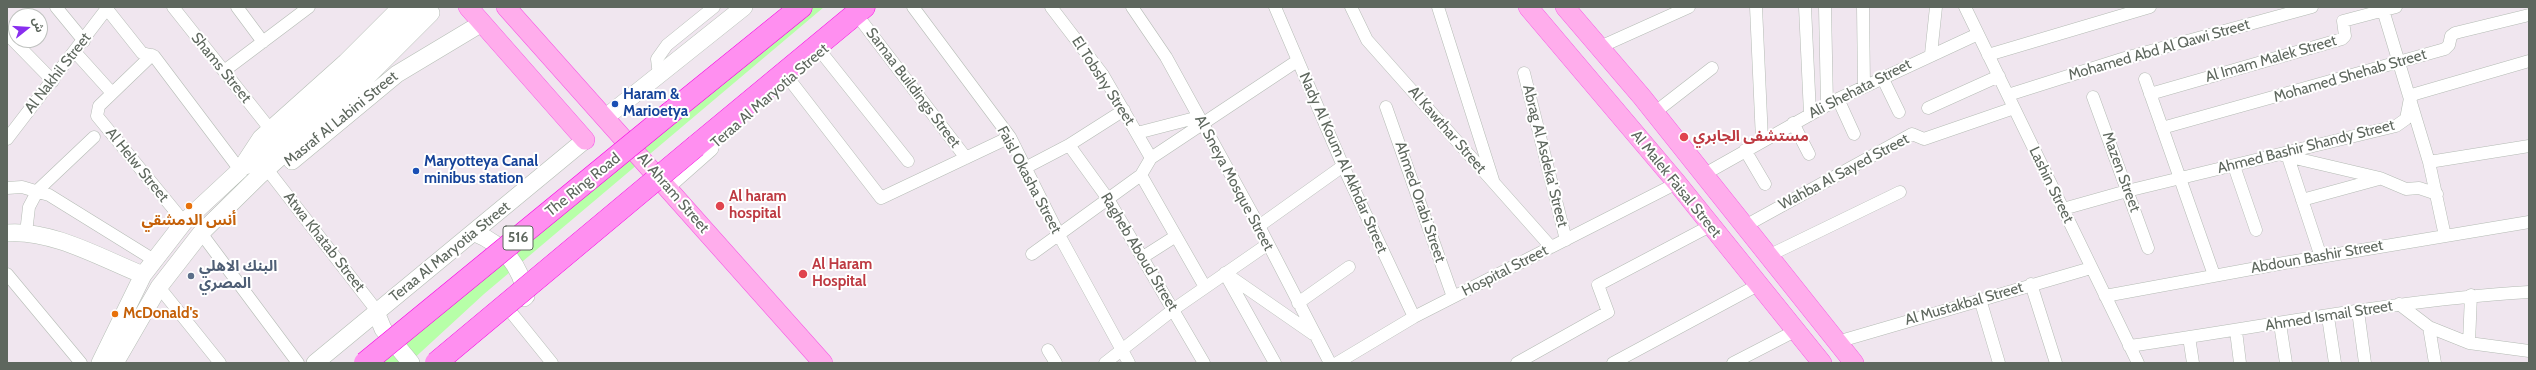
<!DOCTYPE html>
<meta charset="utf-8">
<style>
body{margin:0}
#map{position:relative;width:2536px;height:370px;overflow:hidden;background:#f0e6ef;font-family:Cabin,"Noto Sans Arabic",sans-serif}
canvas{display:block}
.frame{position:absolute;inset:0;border:8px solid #5e675e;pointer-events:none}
.north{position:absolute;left:8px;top:8px;width:40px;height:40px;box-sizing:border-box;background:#fff;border:1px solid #bfc2bf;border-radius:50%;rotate:73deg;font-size:11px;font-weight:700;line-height:16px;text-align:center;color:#5e675e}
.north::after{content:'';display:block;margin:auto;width:14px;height:18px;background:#892eef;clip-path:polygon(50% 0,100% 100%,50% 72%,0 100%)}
</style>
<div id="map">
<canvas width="2536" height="370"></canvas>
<div class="frame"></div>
<div class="north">ش</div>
</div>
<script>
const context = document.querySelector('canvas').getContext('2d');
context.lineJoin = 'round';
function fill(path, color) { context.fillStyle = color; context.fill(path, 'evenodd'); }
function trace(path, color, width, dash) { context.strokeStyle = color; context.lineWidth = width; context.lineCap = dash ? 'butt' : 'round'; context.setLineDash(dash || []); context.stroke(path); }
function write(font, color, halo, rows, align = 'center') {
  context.font = font + ' Cabin,"Noto Sans Arabic",sans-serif'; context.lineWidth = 4; context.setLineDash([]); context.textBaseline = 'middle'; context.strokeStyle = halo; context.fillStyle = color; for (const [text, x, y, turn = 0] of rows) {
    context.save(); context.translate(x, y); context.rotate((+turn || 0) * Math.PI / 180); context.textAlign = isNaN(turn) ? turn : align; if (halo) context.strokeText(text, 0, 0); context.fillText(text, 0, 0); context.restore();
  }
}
fill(new Path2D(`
 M 787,7 L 824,7 L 484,294 L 409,363 L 363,363 Z`), '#b7ffa8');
const street = new Path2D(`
 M 56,7 L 84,41
 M 173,7 L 270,129
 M 237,7 L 263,42
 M 913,7 L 1010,137 L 1059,235 L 1129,363
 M 1051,7 L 1103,75 L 1151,158
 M 1132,7 L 1166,57 L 1259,226 L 1330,363
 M 1275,7 L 1343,166 L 1414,317
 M 1351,7 L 1367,40 L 1551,247
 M 1438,7 L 1493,180
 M 1756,7 L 1762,140
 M 1805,7 L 1810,114
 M 1825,7 L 1827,105
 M 1863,7 L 1864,86
 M 1965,7 L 2138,363
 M 107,9 L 142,53 L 154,56 L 240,170
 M 2383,10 L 2429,162 L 2445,236
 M 860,19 L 966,158
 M 7,34 L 53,81
 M 1600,47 L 1689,7
 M 75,52 L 112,93
 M 821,52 L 908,161
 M 1931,54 L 1936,7
 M 152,55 L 99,106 L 97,116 L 184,222
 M 1988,55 L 2150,7
 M 224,71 L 309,7
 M 1524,73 L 1566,240
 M 659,75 L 657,59 L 667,45 L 714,7
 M 1882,77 L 1899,112
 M 789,79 L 881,198 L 1010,137
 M 2145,79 L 2214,275
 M 2150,94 L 2342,39 L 2345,36 L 2343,21 L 2396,7
 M 2008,95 L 2125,58 L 2312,7
 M 2093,97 L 2148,248
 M 1838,99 L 1854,134
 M 1386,107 L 1453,297
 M 1928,108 L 1999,76
 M 1654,113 L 1712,68
 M 1793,123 L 1809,154
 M 2162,128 L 2445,49 L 2449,45 L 2451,36 L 2455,33 L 2529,15
 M 1137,133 L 1199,117
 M 7,139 L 108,7
 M 1069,145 L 1108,199 L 1204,363
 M 1745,150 L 1765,184
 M 2282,155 L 2380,178 L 2406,189 L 2419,188 L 2437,194
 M 2288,157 L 2321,257
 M 2429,162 L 2529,146
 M 2234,166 L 2256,230
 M 1025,168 L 1069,145 L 1124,110
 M 270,173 L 377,311
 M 1141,175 L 1205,287
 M 1703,175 L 1838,99 L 1978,34
 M 7,188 L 22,187 L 49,195 L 154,260
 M 2302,200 L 2379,179
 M 2063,209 L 2127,191 L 2396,126 L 2406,119 L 2410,98 L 2415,94 L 2529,61
 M 1259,226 L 1343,166
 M 1745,226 L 1912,134 L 1924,139 L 2014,108
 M 26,233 L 29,207 L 38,190 L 94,137
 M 201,233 L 298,363
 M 1032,254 L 1141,175 L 1151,158 L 1297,61
 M 1768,256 L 1900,192
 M 1143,257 L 1176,236
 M 1225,273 L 1313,334
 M 7,274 L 81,363
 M 1227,277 L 1275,363
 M 2031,284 L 2056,363
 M 159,287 L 220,363
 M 2105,296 L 2284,263 L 2529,222
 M 1980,299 L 1999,363
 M 1298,303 L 1349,267
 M 2399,304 L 2429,327 L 2469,343 L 2529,351
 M 510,311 L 552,363
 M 2358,311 L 2365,363
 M 2328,317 L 2335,363
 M 2280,324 L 2286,363
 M 2429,327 L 2435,363
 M 2236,331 L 2240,363
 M 2189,337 L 2193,363
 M 1837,342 L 2091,268
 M 2469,343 L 2471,295
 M 2129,346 C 2262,327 2395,300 2529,292
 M 1048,350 L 1056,363
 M 1105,363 L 1174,309 L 1268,244
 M 1337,363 L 1414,317 L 1677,183
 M 1517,363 L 1608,312 L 1598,285 L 1710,226
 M 1613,363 L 1758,285
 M 1733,363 L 1795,331`);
const secondary = new Path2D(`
 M 606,117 L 744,7
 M 292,161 L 397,74 L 482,23
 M 245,166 C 310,121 363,64 417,7
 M 667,186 L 710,148
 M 7,233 C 51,229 103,259 143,275
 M 475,233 C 504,245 521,266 526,296 L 524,298
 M 376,312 L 383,329 L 411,363
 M 100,363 L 143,275 L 184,222 L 240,170 L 261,138 L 346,62 L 401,7
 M 115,363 L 159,287 L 201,233 L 259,176 L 343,101 L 431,13
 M 315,363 L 585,140`);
const primary = new Path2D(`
 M 468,7 L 585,140
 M 506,7 L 823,363
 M 1528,7 L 1677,183 L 1822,363
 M 1565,7 L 1642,97 L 1854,363`);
const highway = new Path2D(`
 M 670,113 L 801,7
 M 696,146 L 864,7`);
trace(street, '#b4bbb4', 13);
trace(secondary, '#b5beb5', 18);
trace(primary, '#f65ae4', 20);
trace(highway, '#f700e3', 23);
trace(street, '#fff', 12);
trace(secondary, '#fff', 17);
trace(primary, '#ffadec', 19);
trace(highway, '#ff8ff0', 22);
const highwayBridge = new Path2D(`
 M 365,363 L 670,113
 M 436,363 L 696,146`);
trace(highwayBridge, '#f700e3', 23, []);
trace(highwayBridge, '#ff8ff0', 22);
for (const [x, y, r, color] of [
 [615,104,4,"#1a4fb4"],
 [1684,137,5,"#e0444e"],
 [416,171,4,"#1a4fb4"],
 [189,206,4,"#e8710a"],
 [720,206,5,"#e0444e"],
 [803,274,5,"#e0444e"],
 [191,276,4,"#5c6f8a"],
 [115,314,4,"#e8710a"]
]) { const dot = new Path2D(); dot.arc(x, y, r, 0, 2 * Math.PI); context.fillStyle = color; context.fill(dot); trace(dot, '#fff', 1.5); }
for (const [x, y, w] of [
 [518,238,30]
]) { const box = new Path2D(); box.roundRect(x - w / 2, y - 12, w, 24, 3); context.fillStyle = '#fff'; context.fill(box); trace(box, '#5e675e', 1); }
write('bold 14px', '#5e675e', null, [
 ["516",518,238]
]);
write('15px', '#5e675e', '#fff', [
 ["Mohamed Abd Al Qawi Street",2159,50,-16],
 ["Al Imam Malek Street",2271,59,-16],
 ["Shams Street",221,68,51],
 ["Al Nakhil Street",58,73,-52],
 ["Mohamed Shehab Street",2350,76,-16],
 ["El Tobshy Street",1103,81,57],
 ["Samaa Buildings Street",913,88,53],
 ["Ali Shehata Street",1860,89,-27],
 ["Teraa Al Maryotia Street",770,96,-41],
 ["Masraf Al Labini Street",341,119,-39],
 ["Al Kawthar Street",1447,130,49],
 ["Ahmed Bashir Shandy Street",2306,147,-14],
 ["Abrag Al Asdeka' Street",1545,156,76],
 ["Nady Al Koum Al Akhdar Street",1343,163,66],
 ["Al Helw Street",137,165,51],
 ["Wahba Al Sayed Street",1844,172,-28],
 ["Mazen Street",2121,172,70],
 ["Faisl Okasha Street",1029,180,62],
 ["Al Sneya Mosque Street",1234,183,62],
 ["Al Malek Faisal Street",1676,184,51],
 ["The Ring Road",583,185,-39],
 ["Lashin Street",2051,185,64],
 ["Al Ahram Street",673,193,49],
 ["Ahmed Orabi Street",1420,202,71],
 ["Atwa Khatab Street",324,242,52],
 ["Teraa Al Maryotia Street",450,252,-39],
 ["Ragheb Aboud Street",1139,252,59],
 ["Abdoun Bashir Street",2317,257,-10],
 ["Hospital Street",1505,271,-27],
 ["Al Mustakbal Street",1964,304,-16],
 ["Ahmed Ismail Street",2329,316,-9]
]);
write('bold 15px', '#164399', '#fff', [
 ["Haram &",623,95],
 ["Marioetya",623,112],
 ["Maryotteya Canal",424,162],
 ["minibus station",424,179]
], 'left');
write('bold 15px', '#be3a42', '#fff', [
 ["مستشفى الجابري",1693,137],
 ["Al haram",729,197],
 ["hospital",729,214],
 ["Al Haram",812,265],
 ["Hospital",812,282]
], 'left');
write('bold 15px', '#c56008', '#fff', [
 ["أنس الدمشقي",189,221],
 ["McDonald's",123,314,"left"]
]);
write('bold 15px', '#4e5e75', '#fff', [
 ["البنك الاهلي",199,267],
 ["المصري",199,284]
], 'left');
</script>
